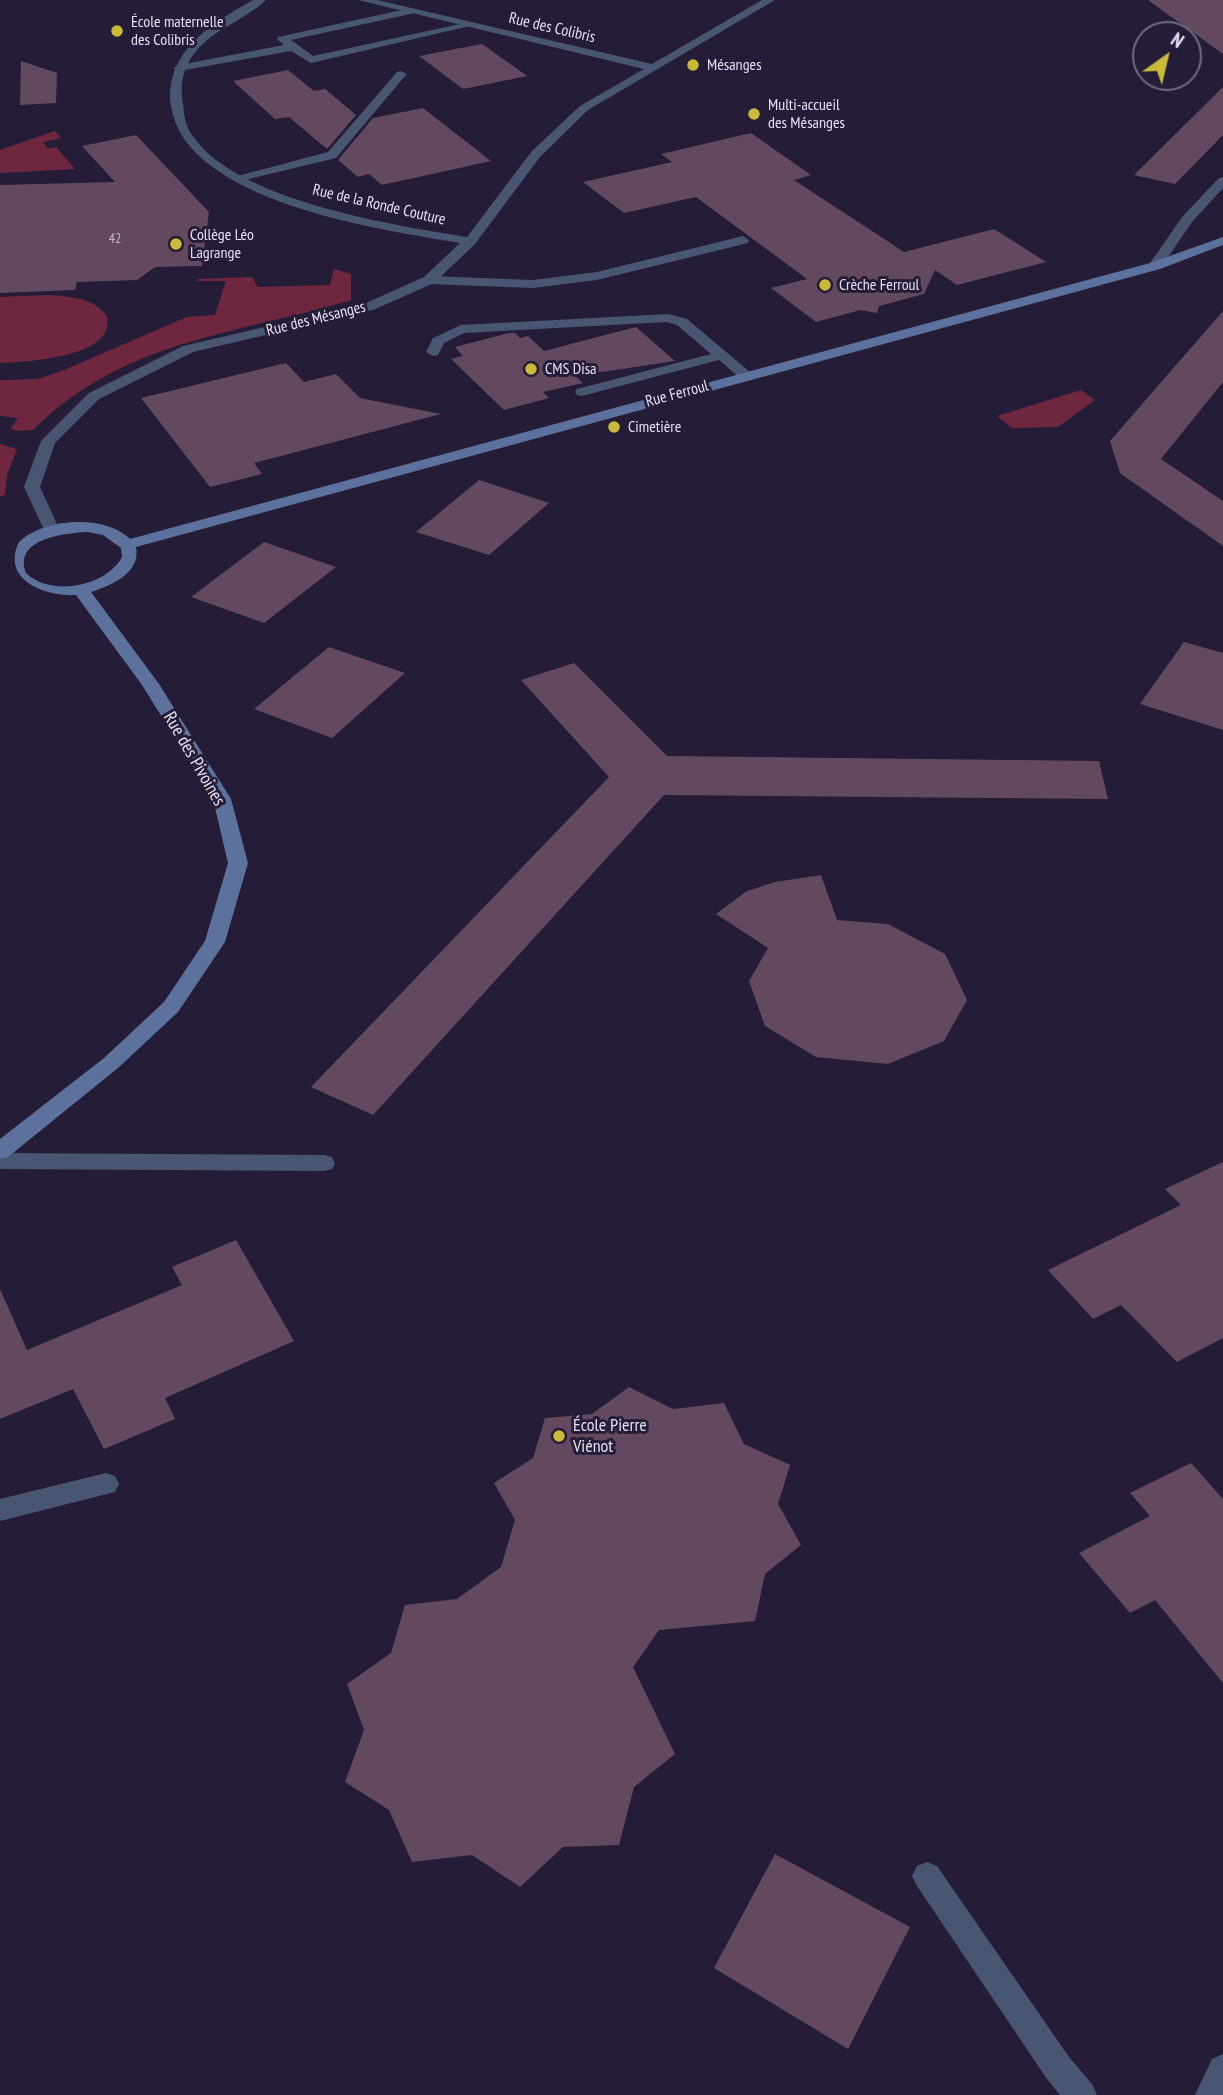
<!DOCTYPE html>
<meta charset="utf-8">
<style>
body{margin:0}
#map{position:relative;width:1223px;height:2095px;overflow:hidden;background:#251d37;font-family:"PT Sans Narrow",sans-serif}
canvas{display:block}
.north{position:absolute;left:1132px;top:21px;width:70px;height:70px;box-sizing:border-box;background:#251d37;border:2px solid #716b82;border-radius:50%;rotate:34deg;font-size:19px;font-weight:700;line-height:28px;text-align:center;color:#e4e0f2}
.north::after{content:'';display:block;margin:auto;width:24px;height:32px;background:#caba3a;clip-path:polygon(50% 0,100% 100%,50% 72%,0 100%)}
</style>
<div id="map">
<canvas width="1223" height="2095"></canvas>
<div class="north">N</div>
</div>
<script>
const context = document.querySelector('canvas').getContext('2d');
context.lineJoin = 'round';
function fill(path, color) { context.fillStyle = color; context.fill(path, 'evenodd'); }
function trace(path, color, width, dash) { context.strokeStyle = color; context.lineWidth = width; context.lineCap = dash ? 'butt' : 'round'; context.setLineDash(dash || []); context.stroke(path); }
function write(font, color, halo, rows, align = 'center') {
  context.font = font + ' "PT Sans Narrow",sans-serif'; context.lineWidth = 6; context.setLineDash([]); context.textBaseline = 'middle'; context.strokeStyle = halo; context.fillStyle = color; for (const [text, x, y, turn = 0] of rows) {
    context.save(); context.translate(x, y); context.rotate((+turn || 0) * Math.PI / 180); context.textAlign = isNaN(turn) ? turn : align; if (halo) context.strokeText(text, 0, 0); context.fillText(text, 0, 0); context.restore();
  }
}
fill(new Path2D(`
 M 55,131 L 61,138 L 43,142 L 48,149 L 56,147 L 75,169 L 0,173 L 0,150 Z
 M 334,269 L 351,274 L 351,300 C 235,335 125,339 33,430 L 16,431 L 11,428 L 18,418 L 0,416 L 0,380 L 38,379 L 64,370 L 187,317 L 215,315 L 226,281 L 197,281 L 198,279 L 252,277 L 258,287 L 330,285 Z
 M 48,295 C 69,296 94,298 107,316 C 117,358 24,362 0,363 L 0,297 Z
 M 1081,390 L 1095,400 L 1058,427 L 1012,428 L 997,416 Z
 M 0,444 L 17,449 L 7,475 L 5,495 L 0,496 Z`), '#6f273f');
fill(new Path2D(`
 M 1148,0 L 1223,0 L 1223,54 Z
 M 482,44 L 527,76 L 463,89 L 419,56 Z
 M 21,61 L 57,73 L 56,103 L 20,105 Z
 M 288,70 L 314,91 L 325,89 L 356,115 L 327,149 L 289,117 L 275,119 L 233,81 Z
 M 1223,87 L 1223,135 L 1175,184 L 1134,175 Z
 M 423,108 L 491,161 L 382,185 L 369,174 L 358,177 L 338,160 L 373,118 Z
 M 751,133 L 811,175 L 794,180 L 904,252 L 994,229 L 1046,262 L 957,285 L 935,270 L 924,294 L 879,306 L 877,313 L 860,310 L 816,322 L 771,288 L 807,279 L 696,197 L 624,213 L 583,182 L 672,162 L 661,154 Z
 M 136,135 L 209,212 L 202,266 L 155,267 L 137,280 L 77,282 L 75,290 L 0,293 L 0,185 L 115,182 L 82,146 Z
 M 1223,311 L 1223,382 L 1161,459 L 1223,501 L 1223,546 L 1120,473 L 1110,441 Z
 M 636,327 L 675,361 L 575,376 L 583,383 L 543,392 L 549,398 L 504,410 L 451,359 L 463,356 L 455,347 L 509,333 L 515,333 L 520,338 L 528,336 L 544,351 Z
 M 286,363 L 304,382 L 336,374 L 360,398 L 441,414 L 254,463 L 262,474 L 210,487 L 141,398 Z
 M 479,480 L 549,503 L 489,555 L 416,532 Z
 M 264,542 L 336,567 L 264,623 L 191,597 Z
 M 1184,642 L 1223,653 L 1223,730 L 1140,704 Z
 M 329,647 L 405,673 L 332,738 L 254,709 Z
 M 574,663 L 667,756 L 1099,761 L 1108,799 L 664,795 L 373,1115 L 311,1087 L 609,777 L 521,680 Z
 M 821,875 L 837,920 L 888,924 L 945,954 L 967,1000 L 944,1041 L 888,1064 L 816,1057 L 765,1026 L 749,981 L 768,948 L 716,914 L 747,891 L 775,882 Z
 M 1223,1162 L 1223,1338 L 1177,1362 L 1121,1305 L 1093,1319 L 1048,1270 L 1181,1205 L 1165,1189 Z
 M 236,1240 L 294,1341 L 165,1398 L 175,1419 L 104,1449 L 73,1389 L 0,1419 L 0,1289 L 27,1350 L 182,1285 L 172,1267 Z
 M 629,1387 L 673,1409 L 724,1403 L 744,1444 L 790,1465 L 778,1504 L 801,1545 L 765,1574 L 755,1621 L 659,1630 L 633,1667 L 675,1754 L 634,1787 L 619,1845 L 563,1847 L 520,1887 L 472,1855 L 412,1862 L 389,1810 L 345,1782 L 364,1730 L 347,1684 L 391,1653 L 405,1605 L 457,1599 L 501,1567 L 515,1520 L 494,1483 L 533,1458 L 545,1418 L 592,1414 Z
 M 1191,1463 L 1223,1499 L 1223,1683 L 1155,1600 L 1130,1613 L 1079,1553 L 1150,1516 L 1130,1493 Z
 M 775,1854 L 910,1927 L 848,2049 L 714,1968 Z`), '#624960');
fill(new Path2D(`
 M 411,8 L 416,11 L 415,13 L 291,40 L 313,56 L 469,22 L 474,25 L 311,63 L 291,51 L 179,71 L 173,68 L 179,65 L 284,45 L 277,39 L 278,37 Z
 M 401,71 L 407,74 L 405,76 L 336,158 L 236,182 L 230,178 L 328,152 L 397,72 Z
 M 1223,177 L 1223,188 L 1192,222 L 1160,269 L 1150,269 L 1148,266 L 1183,216 L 1219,178 Z
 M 743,236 L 749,240 L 748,243 L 597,280 L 533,288 L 429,284 L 422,280 L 429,276 L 533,280 L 597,272 Z
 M 668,314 L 687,319 L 750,372 L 750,378 L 740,378 L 719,360 L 582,396 L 577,395 L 575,392 L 577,389 L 711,354 L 677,325 L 667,322 L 464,333 L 444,343 L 438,355 L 433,356 L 426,352 L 433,338 L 461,325 Z
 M 0,1153 L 324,1155 L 332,1157 L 335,1163 L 332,1169 L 324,1171 L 0,1169 Z
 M 106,1473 L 115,1476 L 119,1484 L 115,1492 L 0,1521 L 0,1499 Z
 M 927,1862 L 937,1866 L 1069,2057 L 1092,2084 L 1097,2095 L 1060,2095 L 1047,2079 L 917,1886 L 912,1876 L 917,1866 Z`), '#485671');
fill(new Path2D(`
 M 253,0 L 266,0 C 243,22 209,30 191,58 C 182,72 180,88 183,104 C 184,113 185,123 189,130 C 228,200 393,225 467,237 L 532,151 L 580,106 L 644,69 L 358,0 L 377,0 L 652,64 L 762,0 L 775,0 L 588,110 L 540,157 L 475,244 L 434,283 L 373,310 L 193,352 L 99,399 L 55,443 L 40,487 L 60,531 L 58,534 L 46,534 L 24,487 L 41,441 L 89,393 L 183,346 L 364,304 L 424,277 L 460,243 C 382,230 185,202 171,106 C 164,52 212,23 253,0 Z
 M 1223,2054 L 1223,2095 L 1195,2095 L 1212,2059 Z`), '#485671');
fill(new Path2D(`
 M 1223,237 L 1223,245 L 1160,269 L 136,547 C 141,573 112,585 91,592 L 159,684 L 231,799 L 248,863 L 225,942 L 178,1012 L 118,1068 L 8,1157 L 0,1159 L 0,1139 L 104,1058 L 164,1002 L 205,941 L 228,863 L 213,799 L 142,685 L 76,595 C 48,597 0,581 19,542 C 44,518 105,514 130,539 L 1150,263 ZM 88,532 L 103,535 L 121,548 L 122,557 C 106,587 50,597 26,573 C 13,538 66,533 88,532 Z`), '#5c729d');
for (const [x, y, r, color] of [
 [117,31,7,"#caba3a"],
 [693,65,7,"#caba3a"],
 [754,114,7,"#caba3a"],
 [176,244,7,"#caba3a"],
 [825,285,7,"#caba3a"],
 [531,369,7,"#caba3a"],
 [614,427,7,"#caba3a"],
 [559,1436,7,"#caba3a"]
]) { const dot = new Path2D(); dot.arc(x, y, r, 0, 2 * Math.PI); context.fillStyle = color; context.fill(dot); trace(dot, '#251d37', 2.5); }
write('14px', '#c4bace', null, [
 ["42",115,239]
]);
write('16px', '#e4e0f2', '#251d37', [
 ["École maternelle",131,22],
 ["des Colibris",131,40],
 ["Mésanges",707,65],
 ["Multi-accueil",768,105],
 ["des Mésanges",768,123],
 ["Collège Léo",190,235],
 ["Lagrange",190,253],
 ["Crèche Ferroul",839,285],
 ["CMS Disa",545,369],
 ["Cimetière",628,427]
], 'left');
write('16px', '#e4e0f2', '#251d37', [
 ["Rue des Colibris",552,28,13],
 ["Rue de la Ronde Couture",379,205,13],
 ["Rue des Mésanges",316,319,-14],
 ["Rue Ferroul",677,394,-15]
]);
write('18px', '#e4e0f2', '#251d37', [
 ["Rue des Pivoines",194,759,60]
]);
write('18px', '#e4e0f2', '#251d37', [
 ["École Pierre",573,1426],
 ["Viénot",573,1447]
], 'left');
</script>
